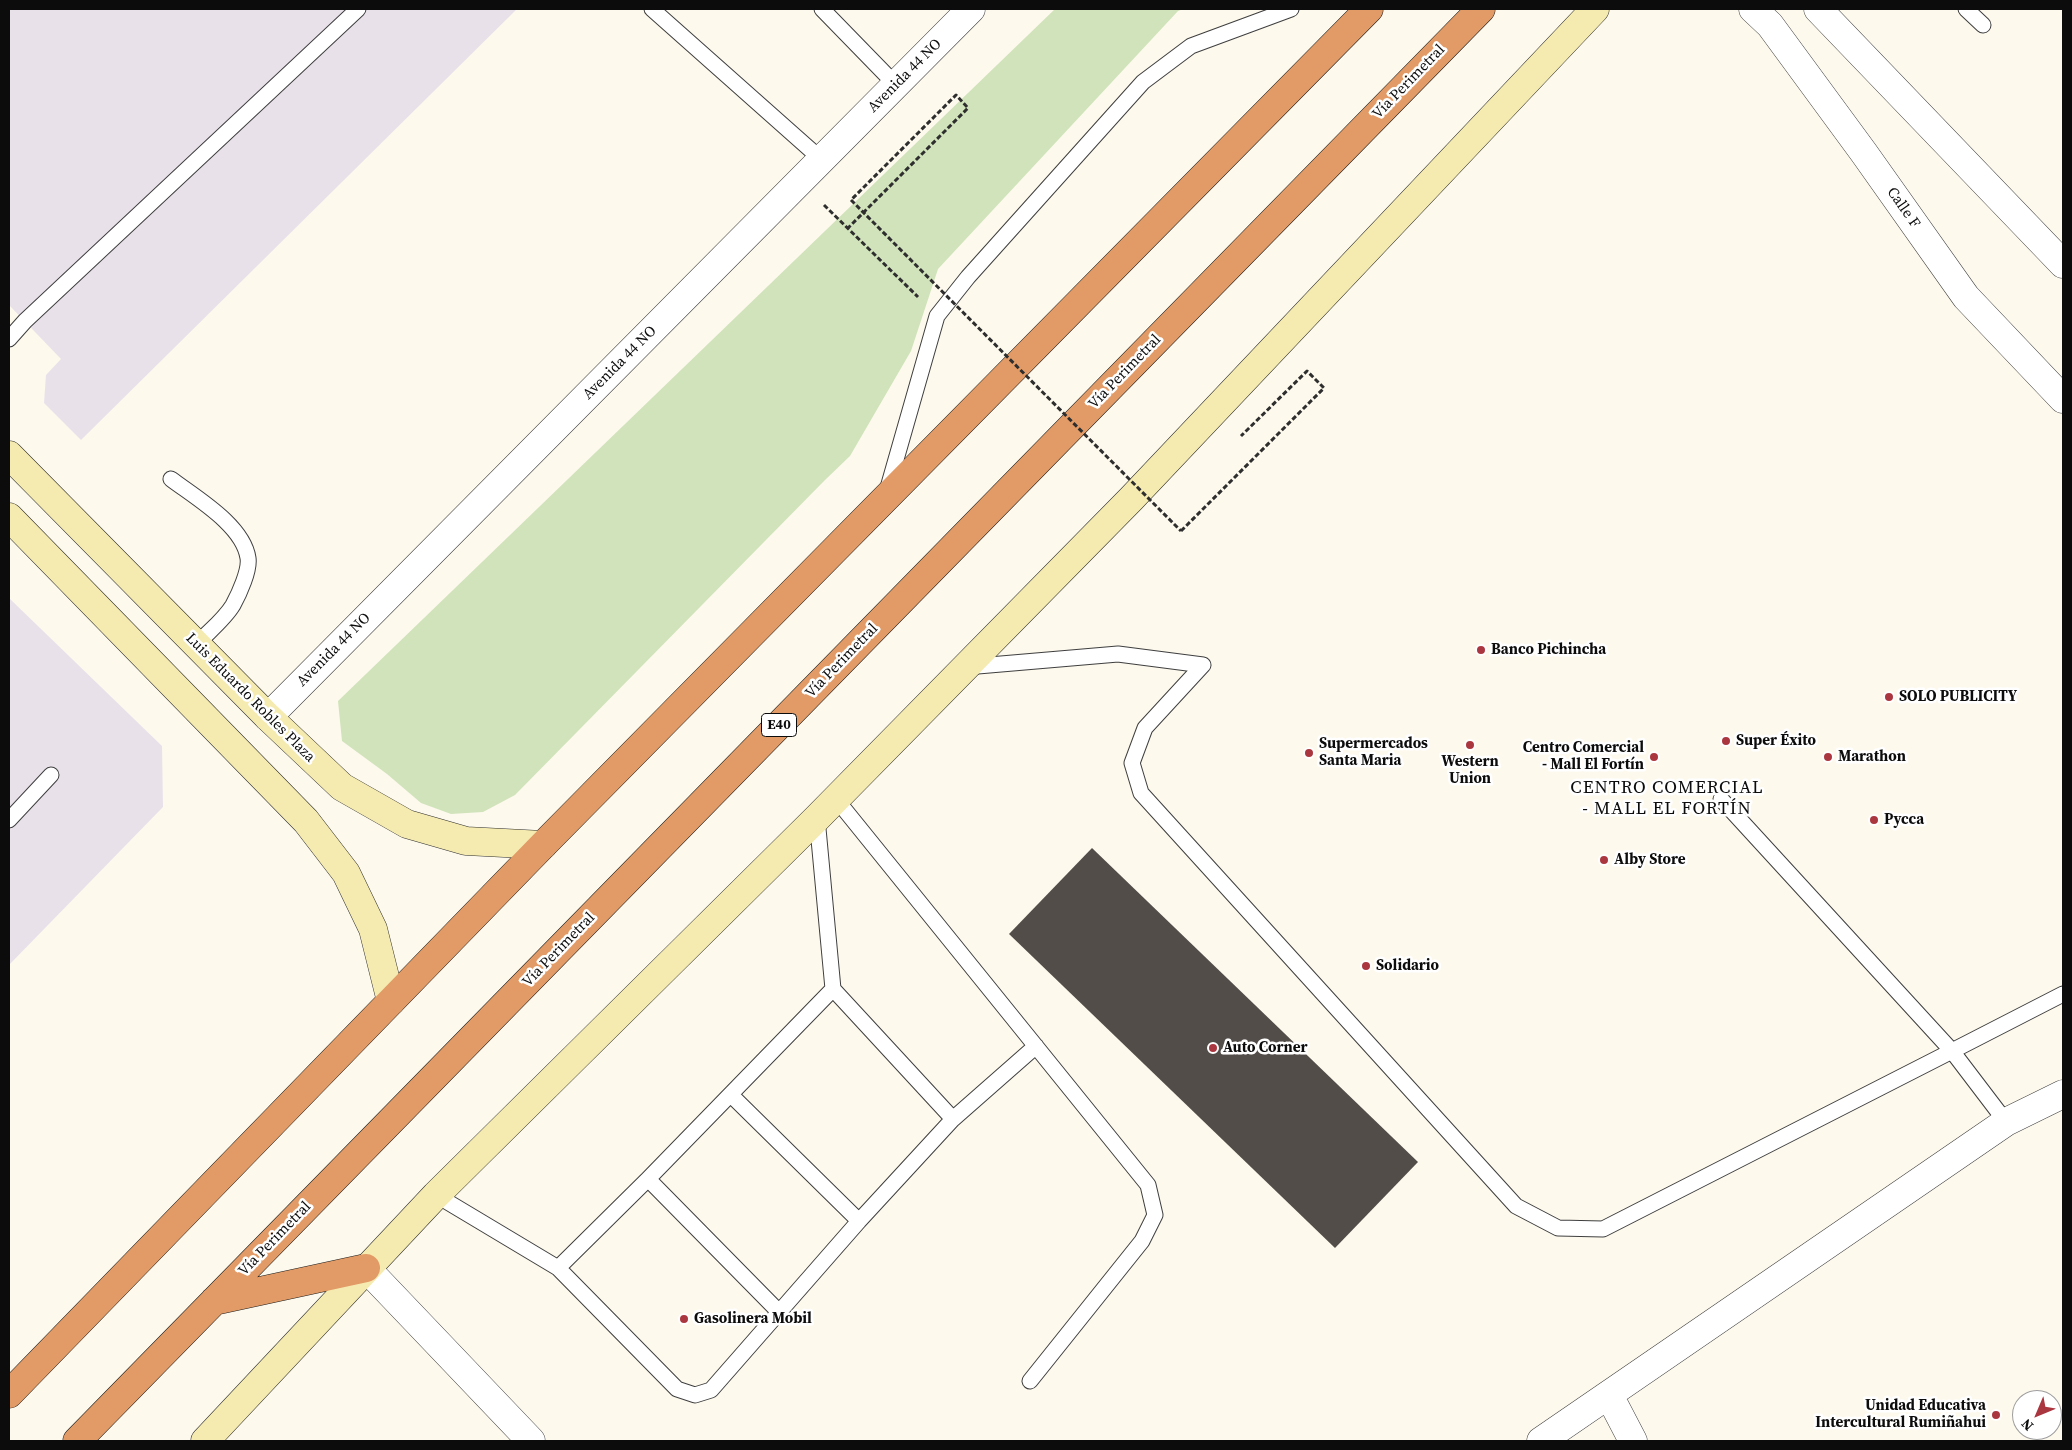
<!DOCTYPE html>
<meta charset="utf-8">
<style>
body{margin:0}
#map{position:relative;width:2072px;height:1450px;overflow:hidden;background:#fdf9ed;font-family:"Source Serif 4",serif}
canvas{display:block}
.frame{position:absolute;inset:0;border:10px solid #0c0c0c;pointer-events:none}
.north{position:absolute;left:2012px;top:1390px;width:50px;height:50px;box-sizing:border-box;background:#fff;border:1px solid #9e9e9e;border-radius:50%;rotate:225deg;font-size:14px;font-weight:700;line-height:20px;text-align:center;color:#0c0c0c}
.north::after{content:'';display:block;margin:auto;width:18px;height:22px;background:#aa363f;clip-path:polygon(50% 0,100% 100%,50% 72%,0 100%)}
</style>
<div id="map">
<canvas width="2072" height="1450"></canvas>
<div class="frame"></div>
<div class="north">N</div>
</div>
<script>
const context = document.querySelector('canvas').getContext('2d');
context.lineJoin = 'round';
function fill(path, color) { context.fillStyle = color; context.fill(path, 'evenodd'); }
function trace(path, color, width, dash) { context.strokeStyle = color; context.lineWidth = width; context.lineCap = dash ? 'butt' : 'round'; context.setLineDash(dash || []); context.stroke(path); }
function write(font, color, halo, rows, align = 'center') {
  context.font = font + ' "Source Serif 4",serif'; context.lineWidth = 5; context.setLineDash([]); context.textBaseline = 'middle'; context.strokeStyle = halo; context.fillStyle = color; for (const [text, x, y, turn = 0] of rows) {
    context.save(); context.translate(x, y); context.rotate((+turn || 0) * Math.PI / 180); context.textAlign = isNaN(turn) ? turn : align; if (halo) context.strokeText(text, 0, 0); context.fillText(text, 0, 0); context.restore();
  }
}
fill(new Path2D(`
 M 9,9 L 517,9 L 81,440 L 44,403 L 46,375 L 61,359 L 9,305 Z
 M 9,598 L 162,746 L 163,807 L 9,965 Z`), '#e9e1ea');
fill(new Path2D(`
 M 1055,9 L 1183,9 L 1178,11 L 938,269 L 911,351 L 850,456 L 825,480 L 515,795 L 483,812 L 451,814 L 421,803 L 387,774 L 342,741 L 338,701 Z`), '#d1e3bb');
fill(new Path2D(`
 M 1092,848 L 1418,1162 L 1335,1248 L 1009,934 Z`), '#534d4a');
const lane = new Path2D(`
 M 652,9 L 822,160
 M 822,9 L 896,85
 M 1966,9 L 1983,25
 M 9,339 L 25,321 L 358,9
 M 171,479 C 196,498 243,525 248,558 C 250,570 239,594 233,605 C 224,620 208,632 196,645
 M 887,491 L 937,316 L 968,277 L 1143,82 L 1191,46 L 1291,9
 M 1203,665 L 1145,728 L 1132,763 L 1141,793 L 1516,1206 L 1558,1228 L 1603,1229 L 1952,1051 L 2006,1122
 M 966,667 L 1118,654 L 1203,665
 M 836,799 L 1148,1185 L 1155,1215 L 1142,1241 L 1030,1381
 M 1721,799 L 1952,1051 L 2063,994
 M 9,820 L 51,775
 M 731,1095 L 859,1221
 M 953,1119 L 1036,1046
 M 648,1179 L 779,1312
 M 436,1195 L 558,1268 L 648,1179 L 833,989 L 817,818
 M 558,1268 L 677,1389 L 695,1395 L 711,1390 L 859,1221 L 953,1119 L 833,989`);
const street = new Path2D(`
 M 1753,9 L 1770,25 L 1864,153 L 1966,297 L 2063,399
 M 1818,9 L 2063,264
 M 268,717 L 971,9
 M 366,1268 L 531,1441
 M 1609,1395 L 1633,1441
 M 1541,1441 L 2006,1122 L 2063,1094`);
const secondary = new Path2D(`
 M 9,455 L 268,717 L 342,787 L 407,824 L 466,841 L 543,845
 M 9,517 L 306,821 L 346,873 L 373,929 L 391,1001
 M 205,1441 L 436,1195 L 817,818 L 1131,499 L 1595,9`);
const highway = new Path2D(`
 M 214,1301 L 366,1268
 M 9,1394 L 543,845 L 1369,9
 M 77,1441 L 1481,9`);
trace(lane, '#3f3f3f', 17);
trace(street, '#3f3f3f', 29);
trace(secondary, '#2e2e2e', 29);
trace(highway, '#1d1d1d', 29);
trace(new Path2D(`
 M 824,205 L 918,297
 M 847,229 L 968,108 L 956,95 L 851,200
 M 1181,531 L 1324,388 L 1307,371 L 1241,436`), '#2e2e2e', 3, [5, 2.5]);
trace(lane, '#fff', 15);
trace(street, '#fff', 28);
trace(secondary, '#f5ebb0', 28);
trace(highway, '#e29b66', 28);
trace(new Path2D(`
 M 851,200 L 1181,531`), '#2e2e2e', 3, [5, 2.5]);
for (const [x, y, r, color] of [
 [1481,650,5,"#aa363f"],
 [1889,697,5,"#aa363f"],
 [1726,741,5,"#aa363f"],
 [1470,745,5,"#aa363f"],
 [1309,753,5,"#aa363f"],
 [1654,757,5,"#aa363f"],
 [1828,757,5,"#aa363f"],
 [1874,820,5,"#aa363f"],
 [1604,860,5,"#aa363f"],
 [1366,966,5,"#aa363f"],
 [1213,1048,5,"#aa363f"],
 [684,1319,5,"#aa363f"],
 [1996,1415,5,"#aa363f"]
]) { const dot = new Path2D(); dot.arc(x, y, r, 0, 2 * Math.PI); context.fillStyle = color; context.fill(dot); trace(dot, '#fff', 2); }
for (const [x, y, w] of [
 [779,725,35]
]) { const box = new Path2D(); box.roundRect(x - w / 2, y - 11.5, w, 23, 4); context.fillStyle = '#fff'; context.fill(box); trace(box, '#0c0c0c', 1); }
write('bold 14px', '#0c0c0c', null, [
 ["E40",779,725]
]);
write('15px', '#0c0c0c', '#fff', [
 ["Avenida 44 NO",905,76,-45],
 ["Vía Perimetral",1409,82,-46],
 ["Calle F",1903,208,55],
 ["Avenida 44 NO",620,363,-45],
 ["Vía Perimetral",1125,372,-46],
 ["Avenida 44 NO",334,650,-45],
 ["Vía Perimetral",842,661,-46],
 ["Luis Eduardo Robles Plaza",250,698,45],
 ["Vía Perimetral",559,950,-46],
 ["Vía Perimetral",275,1239,-46]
]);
write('bold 15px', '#0c0c0c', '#fff', [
 ["Banco Pichincha",1491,650],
 ["SOLO PUBLICITY",1899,697],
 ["Super Éxito",1736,741],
 ["Supermercados",1319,744],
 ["Santa Maria",1319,761],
 ["Centro Comercial",1644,748,"right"],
 ["- Mall El Fortín",1644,765,"right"],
 ["Marathon",1838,757],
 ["Western",1470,762,"center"],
 ["Union",1470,779,"center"],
 ["Pycca",1884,820],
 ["Alby Store",1614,860],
 ["Solidario",1376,966],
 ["Auto Corner",1223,1048],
 ["Gasolinera Mobil",694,1319],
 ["Unidad Educativa",1986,1406,"right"],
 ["Intercultural Rumiñahui",1986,1423,"right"]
], 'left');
context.letterSpacing = '1px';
write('18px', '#0c0c0c', '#fff', [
 ["CENTRO COMERCIAL",1667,788],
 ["- MALL EL FORTÍN",1667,809]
]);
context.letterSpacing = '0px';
</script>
